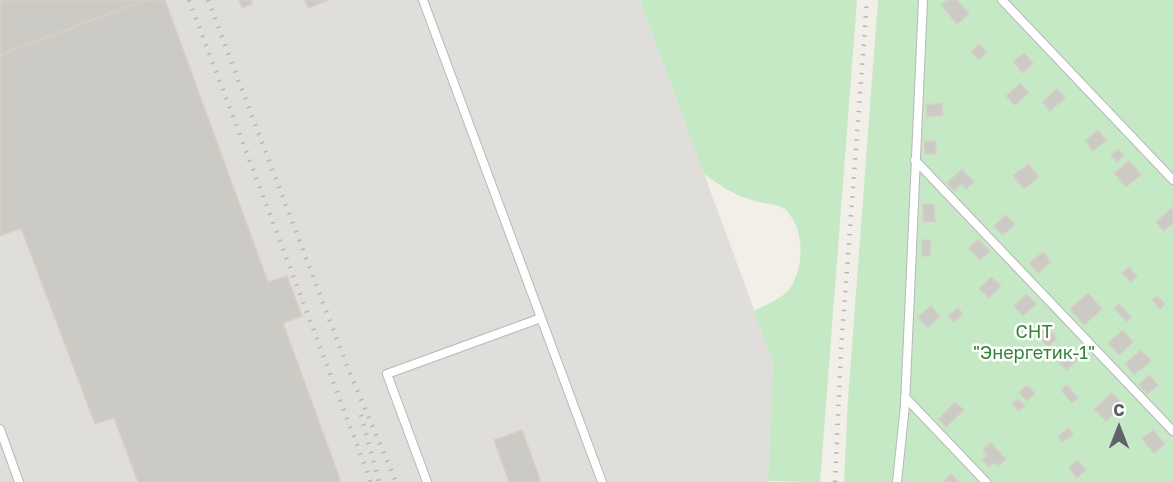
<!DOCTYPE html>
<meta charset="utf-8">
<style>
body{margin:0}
#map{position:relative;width:1173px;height:482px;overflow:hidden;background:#f1efe8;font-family:"Golos Text",sans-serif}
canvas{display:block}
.north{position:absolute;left:1089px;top:398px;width:60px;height:60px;-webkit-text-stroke:4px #fff;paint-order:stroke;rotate:0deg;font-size:16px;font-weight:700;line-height:24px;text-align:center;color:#5f6368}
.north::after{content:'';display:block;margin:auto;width:21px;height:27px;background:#5f6368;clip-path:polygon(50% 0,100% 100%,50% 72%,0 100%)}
</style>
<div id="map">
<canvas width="1173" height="482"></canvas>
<div class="north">С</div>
</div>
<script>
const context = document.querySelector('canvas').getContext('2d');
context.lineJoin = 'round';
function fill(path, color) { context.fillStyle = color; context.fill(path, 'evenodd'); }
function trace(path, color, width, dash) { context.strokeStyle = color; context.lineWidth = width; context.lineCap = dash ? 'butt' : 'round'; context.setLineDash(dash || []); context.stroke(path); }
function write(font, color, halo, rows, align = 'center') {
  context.font = font + ' "Golos Text",sans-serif'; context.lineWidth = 5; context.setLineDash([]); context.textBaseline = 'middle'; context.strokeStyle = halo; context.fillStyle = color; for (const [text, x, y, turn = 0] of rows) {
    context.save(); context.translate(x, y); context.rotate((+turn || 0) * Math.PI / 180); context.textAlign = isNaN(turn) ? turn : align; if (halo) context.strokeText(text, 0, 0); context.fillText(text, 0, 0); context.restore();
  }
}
fill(new Path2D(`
 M 0,0 L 640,0 L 773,361 L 768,482 L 0,482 Z`), '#e0deda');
fill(new Path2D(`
 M 640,0 L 857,0 L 820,482 L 768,481 L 773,361 L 754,311 C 767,304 785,298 792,285 C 803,266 804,237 792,218 C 789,214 788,210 783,208 C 773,203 763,204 752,200 C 734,195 719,185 704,174 Z
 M 878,0 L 1173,0 L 1173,482 L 844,482 L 848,399 Z`), '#c5e8c5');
const building = new Path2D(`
 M 0,0 L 145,0 L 0,55 Z
 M 145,0 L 165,0 L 268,282 L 287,276 L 302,316 L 283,323 L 341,482 L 138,482 L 114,418 L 95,424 L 21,228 L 0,236 L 0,55 Z
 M 239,0 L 251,0 L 252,4 L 242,8 Z
 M 305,0 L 329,0 L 308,8 Z
 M 947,0 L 957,0 L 969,14 L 957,24 L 941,5 Z
 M 979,44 L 987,52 L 979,60 L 971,52 Z
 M 1024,53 L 1033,63 L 1023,73 L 1013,62 Z
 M 1020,83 L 1029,93 L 1015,105 L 1006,96 Z
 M 1057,89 L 1065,98 L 1050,111 L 1043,102 Z
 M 942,103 L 943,115 L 927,117 L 926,105 Z
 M 1098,130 L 1107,140 L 1093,151 L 1085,141 Z
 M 924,141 L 936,141 L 936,154 L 925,154 Z
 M 1118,149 L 1124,155 L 1117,162 L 1111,155 Z
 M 1129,161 L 1141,175 L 1126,187 L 1114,173 Z
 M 1028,164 L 1039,177 L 1024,189 L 1013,176 Z
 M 962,169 L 974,182 L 966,189 L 961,184 L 954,191 L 947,183 Z
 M 923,204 L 934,204 L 935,222 L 923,222 Z
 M 1173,207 L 1173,223 L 1164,231 L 1156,222 Z
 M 1006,215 L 1015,225 L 1002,235 L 994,226 Z
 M 978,239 L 990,251 L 980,260 L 969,248 Z
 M 922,240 L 931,240 L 930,256 L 922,256 Z
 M 1043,252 L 1051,262 L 1038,273 L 1029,263 Z
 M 1129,267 L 1137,276 L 1131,282 L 1122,273 Z
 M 991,277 L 1001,286 L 989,298 L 979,289 Z
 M 1088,293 L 1102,309 L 1084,325 L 1070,309 Z
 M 1026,294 L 1036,304 L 1023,316 L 1014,306 Z
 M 1157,296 L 1165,304 L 1160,309 L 1152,300 Z
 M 1119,304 L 1131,317 L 1127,322 L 1114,308 Z
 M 931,306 L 940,316 L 927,328 L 918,317 Z
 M 958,308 L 963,314 L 954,322 L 948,316 Z
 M 1046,327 L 1057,338 L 1048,347 L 1037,335 Z
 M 1123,330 L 1133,342 L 1119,355 L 1108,343 Z
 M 1070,347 L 1080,357 L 1067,370 L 1056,360 Z
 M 1141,350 L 1151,361 L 1134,375 L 1125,364 Z
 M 1149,375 L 1158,385 L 1147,394 L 1139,385 Z
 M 1027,385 L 1035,393 L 1027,401 L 1019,393 Z
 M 1067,385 L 1078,398 L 1072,403 L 1061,390 Z
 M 1112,393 L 1123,404 L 1106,421 L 1094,409 Z
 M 1018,399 L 1025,406 L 1018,411 L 1012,404 Z
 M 955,402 L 964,410 L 946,427 L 938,419 Z
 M 1068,428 L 1073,434 L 1063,442 L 1058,437 Z
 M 522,430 L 541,482 L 509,482 L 494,440 Z
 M 1153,430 L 1165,444 L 1154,453 L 1142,439 Z
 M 991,443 L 1006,459 L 998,466 L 995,462 L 989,467 L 982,459 L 987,455 L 983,450 Z
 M 1077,460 L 1086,470 L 1077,478 L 1069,468 Z
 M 951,474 L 959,482 L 943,482 Z`);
fill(building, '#cccac5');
trace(building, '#d6d1c6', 1.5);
const lane = new Path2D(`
 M 423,0 L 602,482
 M 1002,0 L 1173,180
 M 915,160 L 1173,431
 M 905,397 L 986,482
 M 0,429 L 19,482
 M 427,482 L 387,374 L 541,318
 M 897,482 L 905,405 L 923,0`);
trace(lane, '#b5b8bc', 10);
trace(lane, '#fff', 8);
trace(new Path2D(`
 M 189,0 L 371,482
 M 208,0 L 347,366 L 396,482
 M 361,415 L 379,482
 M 835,482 L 841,350 L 867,0`), '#b6b7b8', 4.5, [1.5, 8]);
write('18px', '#348238', '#fff', [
 ["СНТ",1034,332],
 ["\"Энергетик-1\"",1034,353]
]);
</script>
